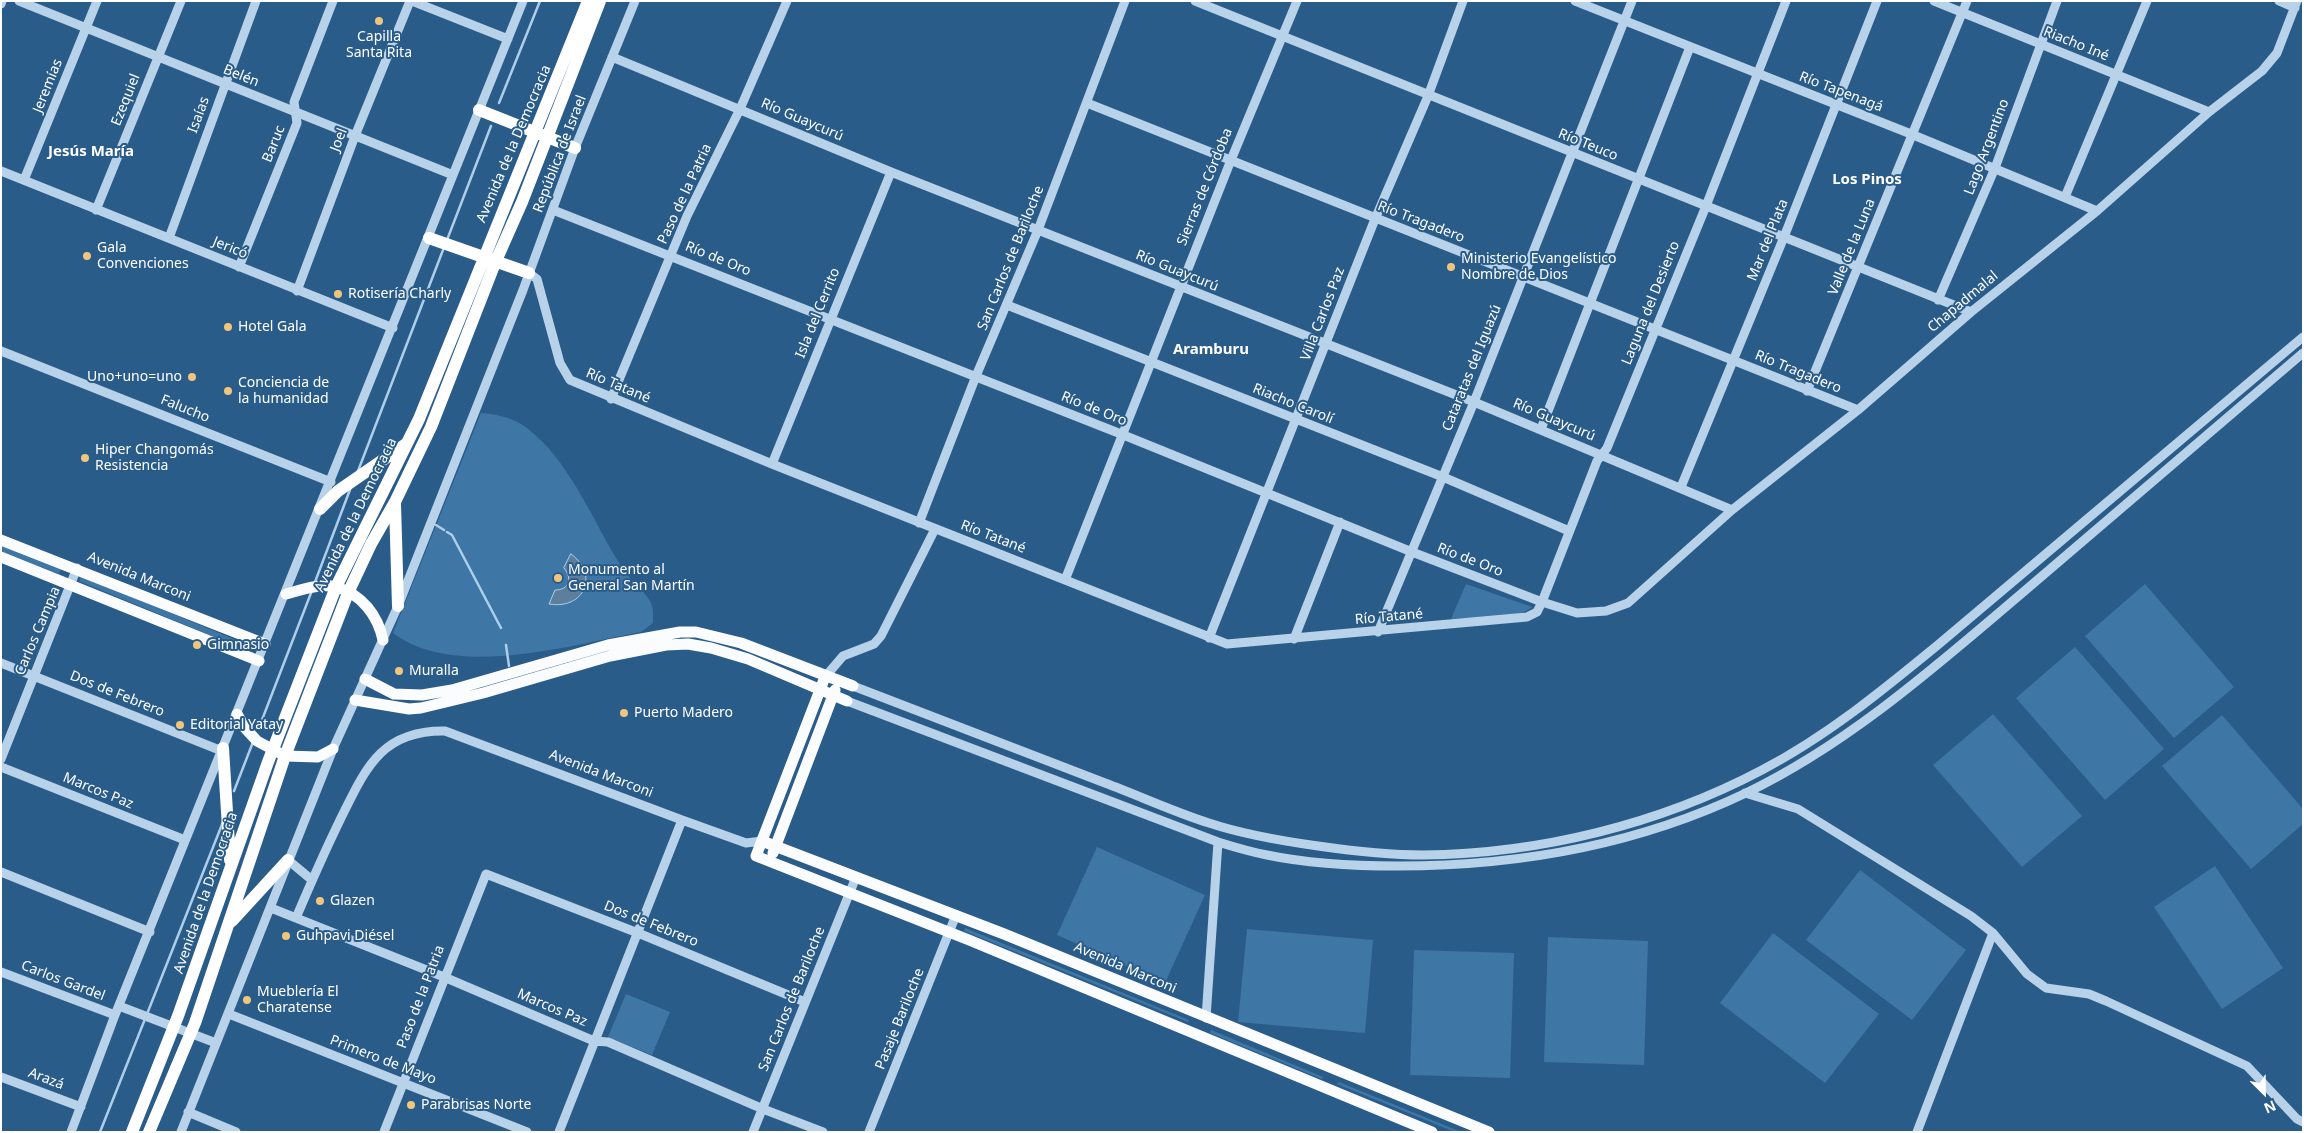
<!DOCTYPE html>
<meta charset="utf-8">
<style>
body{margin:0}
#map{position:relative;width:2304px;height:1133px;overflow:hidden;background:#2a5c8a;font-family:"Noto Sans",sans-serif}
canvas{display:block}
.frame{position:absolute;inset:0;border:2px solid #fff;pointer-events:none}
.north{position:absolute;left:2239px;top:1068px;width:50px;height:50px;-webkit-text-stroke:4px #2a5c8a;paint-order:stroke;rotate:157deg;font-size:14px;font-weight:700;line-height:20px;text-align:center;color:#fff}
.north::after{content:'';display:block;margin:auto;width:18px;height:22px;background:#fff;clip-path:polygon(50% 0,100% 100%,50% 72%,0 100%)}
</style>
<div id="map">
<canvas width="2304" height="1133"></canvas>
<div class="frame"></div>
<div class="north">N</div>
</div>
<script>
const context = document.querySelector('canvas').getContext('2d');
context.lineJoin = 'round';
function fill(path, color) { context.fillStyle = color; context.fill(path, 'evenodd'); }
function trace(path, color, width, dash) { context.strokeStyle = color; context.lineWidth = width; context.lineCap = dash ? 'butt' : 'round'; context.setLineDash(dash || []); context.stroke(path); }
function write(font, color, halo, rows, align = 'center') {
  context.font = font + ' "Noto Sans",sans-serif'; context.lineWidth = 4; context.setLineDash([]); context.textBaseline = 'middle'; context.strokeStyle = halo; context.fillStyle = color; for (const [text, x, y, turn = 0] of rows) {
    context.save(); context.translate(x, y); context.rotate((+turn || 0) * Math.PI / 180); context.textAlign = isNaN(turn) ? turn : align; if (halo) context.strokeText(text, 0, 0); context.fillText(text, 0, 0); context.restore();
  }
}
fill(new Path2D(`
 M 481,413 C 502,415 518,419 533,433 C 573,467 595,526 623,569 C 631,581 643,589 650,601 C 654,608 653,616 653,623 L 641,632 C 570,645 455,680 393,633 Z
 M 1,545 L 61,569 L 59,574 L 1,551 Z
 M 81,576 L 248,645 L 246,650 L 79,581 Z
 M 1466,584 L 1532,607 C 1518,620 1471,617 1451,619 Z
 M 2145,584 L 2234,687 L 2174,738 L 2085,636 Z
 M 2075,647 L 2164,749 L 2105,800 L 2016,698 Z
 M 1993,714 L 2082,816 L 2022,867 L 1933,765 Z
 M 2222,715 L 2303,809 L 2303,824 L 2251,869 L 2162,766 Z
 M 1097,847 L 1205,895 L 1165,983 L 1057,935 Z
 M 2215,866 L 2283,968 L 2222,1009 L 2154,907 Z
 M 1860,870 L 1966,950 L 1912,1020 L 1806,940 Z
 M 965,928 L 1189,1020 L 1188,1022 L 964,931 Z
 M 1247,929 L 1373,940 L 1365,1033 L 1238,1022 Z
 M 1773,933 L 1879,1014 L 1825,1083 L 1720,1003 Z
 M 1548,937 L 1648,941 L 1644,1065 L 1544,1062 Z
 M 1414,950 L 1514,953 L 1510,1078 L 1410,1075 Z
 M 626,994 L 670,1012 L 652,1055 L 608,1037 Z
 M 1211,1030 L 1323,1077 L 1322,1079 L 1210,1033 Z
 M 1339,1082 L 1461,1132 L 1455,1132 L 1337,1084 Z`), '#3e76a6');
const water = new Path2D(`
 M 571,554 C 600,575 584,610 549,604 L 555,590 C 569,590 573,579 564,568 Z`);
fill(water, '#5d7e9d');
trace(water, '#adcee9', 1);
trace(new Path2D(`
 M 499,103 L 540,1
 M 447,240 L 491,126
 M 358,471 L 443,250
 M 436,525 L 444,530
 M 447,532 L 452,535 L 501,628
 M 315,582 L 351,487
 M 506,645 L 509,666
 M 260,725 L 311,593
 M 234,791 L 253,742
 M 147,1014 L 223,822
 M 100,1132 L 145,1019`), '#adcee9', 2.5);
trace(new Path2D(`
 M 19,1 L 453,175
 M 412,1 L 508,39
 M 1195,1 L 1971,312
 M 1575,1 L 1911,134 L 2097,211
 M 1934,1 L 2209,112
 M 2279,1 L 2295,8
 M 1,4 L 2,1
 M 612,57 L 891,172 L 1474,402 L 1732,510
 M 1087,103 L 1858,410
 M 1,171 L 393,328
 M 24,180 L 97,1
 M 2065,197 L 2147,1
 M 96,210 L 181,1
 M 553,210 L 1121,434 L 1412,552 L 1542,602 L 1577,613 L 1606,611 L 1628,603 L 1732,510 L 1858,410 L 1971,312 L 2097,211 L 2209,112 L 2262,71 L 2277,53 L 2297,1
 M 169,238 L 256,1
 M 239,267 L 297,123 L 294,102 L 333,1
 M 529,273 L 537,279 L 560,363 L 570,380 L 772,464 L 1227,644 L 1527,617 L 1537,612 L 1542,602 L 1597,461 L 1607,448 L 1706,206 L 1786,1
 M 297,291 L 355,136 L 410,1
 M 1938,300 L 1995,168 L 2057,1
 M 1007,305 L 1443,477 L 1569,531
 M 1,351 L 331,482
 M 1807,391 L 1967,1
 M 611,399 L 687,216 L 740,109 L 787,1
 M 1541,429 L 1690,47
 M 772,464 L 891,172
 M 1681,487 L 1784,237 L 1877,1
 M 919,523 L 976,376 L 1038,230 L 1125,1
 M 1065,580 L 1231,160 L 1297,1
 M 1378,632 L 1474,402 L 1632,1
 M 1209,638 L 1375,219 L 1428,96 L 1463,1
 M 1294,639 L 1340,522
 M 1,663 L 222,751
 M 825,677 L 843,656 L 874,644 L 881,636 L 935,529
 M 853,686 C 937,718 1021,751 1105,783 C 1140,796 1174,812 1209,823 C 1245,835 1282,841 1318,846 C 1353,851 1388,855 1423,855 C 1539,854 1660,824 1762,770 C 1827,736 1883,690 1939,644 L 2303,337
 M 847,701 L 1218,842 C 1234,847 1251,852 1267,855 C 1310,864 1355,866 1398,866 C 1518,866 1637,845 1746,793 C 1848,744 1935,667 2021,594 C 2115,514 2209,434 2303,353
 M 1,759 L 77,568
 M 1,767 L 185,840
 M 1745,793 L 1798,809 L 1971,916 L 1993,933 L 2027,974 L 2046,988 L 2089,994 L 2106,1001 L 2247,1066 L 2297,1119 L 2303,1122
 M 288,860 L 312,880
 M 1,872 L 150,932
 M 271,908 L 444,977 L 594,1041 L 608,1042 L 763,1109 L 823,1132
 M 296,918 C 310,885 324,853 340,820 C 365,770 380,730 445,731 L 682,820 L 746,843 L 762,841
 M 1,972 L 115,1015
 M 119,1006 L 216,1043
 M 229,1014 L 527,1132
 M 1206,1018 L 1218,842
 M 1,1077 L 81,1107
 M 188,1112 L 236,1132
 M 71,1132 L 115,1015 L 523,1
 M 181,1132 L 333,749 L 398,606 L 523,290 L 575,148 L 635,1
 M 384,1132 L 486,874 L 638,933 L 805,1002
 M 559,1132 L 682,820
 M 753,1132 L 856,877
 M 869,1132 L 956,915
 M 1917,1132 L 1993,933`), '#b8d2e9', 9);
trace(new Path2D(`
 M 1,540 L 265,644
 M 1,557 L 259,661
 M 286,594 C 301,590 320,583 336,587 C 362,594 378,616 383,640
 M 825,677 L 756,856 L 969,940 L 1432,1132
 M 365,679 L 394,694 L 422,695 L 452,690 L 608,645 L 680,632 L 696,632 L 741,643 L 853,686
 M 355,700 L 409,709 L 421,708 L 483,693 L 610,656 L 666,645 L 688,644 L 711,648 L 748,659 L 847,701
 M 237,714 L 245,728 L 257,741 L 285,756 L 318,757 L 333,749
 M 762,841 L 1004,934 L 1489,1132
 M 773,853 L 835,690`), '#fafcfe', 11);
trace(new Path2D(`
 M 479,110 L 575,148
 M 429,238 L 529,273
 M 395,504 L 398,606
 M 320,509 L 338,491 L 406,444
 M 223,748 L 230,860
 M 232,921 L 288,860
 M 132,1132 L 178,1016 L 268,762 L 336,587 L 419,419 L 588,1
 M 149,1132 L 195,1023 L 285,756 L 348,593 L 371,544 L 395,502 L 431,427 L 495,263 L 522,202 L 600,1`), '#fff', 12);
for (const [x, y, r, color] of [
 [379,21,5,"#f0c67f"],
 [87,256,5,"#f0c67f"],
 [1451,267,5,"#f0c67f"],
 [338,294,5,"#f0c67f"],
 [228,327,5,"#f0c67f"],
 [192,377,5,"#f0c67f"],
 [228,391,5,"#f0c67f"],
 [85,458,5,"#f0c67f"],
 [558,578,5,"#f0c67f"],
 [197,645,5,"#f0c67f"],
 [399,671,5,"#f0c67f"],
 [624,713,5,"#f0c67f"],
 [180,725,5,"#f0c67f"],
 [320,901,5,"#f0c67f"],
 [286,936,5,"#f0c67f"],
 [247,1000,5,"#f0c67f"],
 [411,1105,5,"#f0c67f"]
]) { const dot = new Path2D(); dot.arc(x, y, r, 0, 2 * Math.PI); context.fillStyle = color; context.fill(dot); trace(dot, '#2a5c8a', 2); }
write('14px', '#fff', '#2a5c8a', [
 ["Capilla",379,37,"center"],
 ["Santa Rita",379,53,"center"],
 ["Gala",97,248],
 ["Convenciones",97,264],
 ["Ministerio Evangelístico",1461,259],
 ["Nombre de Dios",1461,275],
 ["Rotisería Charly",348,294],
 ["Hotel Gala",238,327],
 ["Uno+uno=uno",182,377,"right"],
 ["Conciencia de",238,383],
 ["la humanidad",238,399],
 ["Hiper Changomás",95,450],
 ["Resistencia",95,466],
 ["Monumento al",568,570],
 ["General San Martín",568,586],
 ["Gimnasio",207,645],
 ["Muralla",409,671],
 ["Puerto Madero",634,713],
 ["Editorial Yatay",190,725],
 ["Glazen",330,901],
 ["Guhpavi Diésel",296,936],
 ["Mueblería El",257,992],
 ["Charatense",257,1008],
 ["Parabrisas Norte",421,1105]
], 'left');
write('14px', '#fff', '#2a5c8a', [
 ["Riacho Iné",2076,44,22],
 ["Belén",241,76,22],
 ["Jeremías",48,86,-68],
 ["Río Tapenagá",1841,92,21],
 ["Ezequiel",126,100,-68],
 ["Isaías",199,115,-70],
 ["Río Guaycurú",802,120,23],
 ["Joel",339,140,-69],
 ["Baruc",274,144,-68],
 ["Avenida de la Democracia",514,144,-67],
 ["Río Teuco",1588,145,22],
 ["Lago Argentino",1987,147,-69],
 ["República de Israel",560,154,-69],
 ["Sierras de Córdoba",1205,187,-68],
 ["Paso de la Patria",685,194,-65],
 ["Río Tragadero",1421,222,21],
 ["Mar del Plata",1768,240,-68],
 ["Valle de la Luna",1852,247,-68],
 ["Jericó",230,248,22],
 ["San Carlos de Bariloche",1011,258,-68],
 ["Río de Oro",718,259,22],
 ["Río Guaycurú",1177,271,22],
 ["Chapadmalal",1963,302,-40],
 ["Laguna del Desierto",1651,303,-68],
 ["Isla del Cerrito",818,313,-68],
 ["Villa Carlos Paz",1323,314,-69],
 ["Cataratas del Iguazú",1472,368,-68],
 ["Río Tragadero",1798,372,22],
 ["Río Tatané",618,386,23],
 ["Riacho Carolí",1293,404,22],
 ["Falucho",185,409,22],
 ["Río de Oro",1094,409,22],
 ["Río Guaycurú",1554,420,23],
 ["Avenida de la Democracia",356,515,-64],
 ["Río Tatané",993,537,21],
 ["Río de Oro",1470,560,21],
 ["Avenida Marconi",139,577,22],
 ["Río Tatané",1389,617,-5],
 ["Carlos Campia",38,631,-67],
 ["Dos de Febrero",117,694,22],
 ["Avenida Marconi",601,774,21],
 ["Marcos Paz",98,791,22],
 ["Avenida de la Democracia",206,893,-71],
 ["Dos de Febrero",651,924,22],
 ["Avenida Marconi",1125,968,23],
 ["Carlos Gardel",63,981,21],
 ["Paso de la Patria",421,997,-69],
 ["San Carlos de Bariloche",792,999,-68],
 ["Marcos Paz",552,1008,23],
 ["Pasaje Bariloche",900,1019,-68],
 ["Primero de Mayo",383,1060,21],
 ["Arazá",46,1079,21]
]);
write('bold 15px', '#fff', '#2a5c8a', [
 ["Jesús María",91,152],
 ["Los Pinos",1867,180],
 ["Aramburu",1211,350]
]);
</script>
